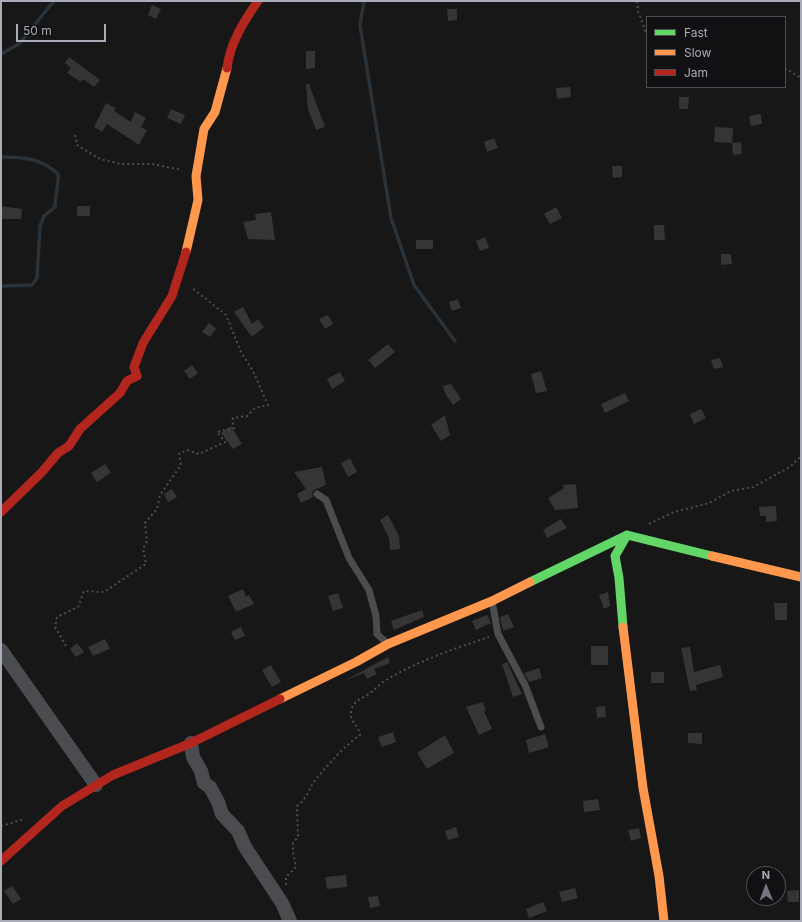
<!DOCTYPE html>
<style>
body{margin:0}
#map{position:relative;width:802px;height:922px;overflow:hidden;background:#171717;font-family:Inter,sans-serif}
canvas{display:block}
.frame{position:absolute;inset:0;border:2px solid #a8adb8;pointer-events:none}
.legend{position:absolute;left:646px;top:16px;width:140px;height:72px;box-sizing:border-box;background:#111113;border:1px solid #4d4f55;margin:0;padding:5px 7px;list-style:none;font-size:12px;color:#a8adb8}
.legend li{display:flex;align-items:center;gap:8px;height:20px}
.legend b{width:20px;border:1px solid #4d4f55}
.north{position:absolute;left:746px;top:866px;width:40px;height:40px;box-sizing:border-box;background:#111113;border:1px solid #4d4f55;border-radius:50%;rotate:359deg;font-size:11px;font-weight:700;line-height:16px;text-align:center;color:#a8adb8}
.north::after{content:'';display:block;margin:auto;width:14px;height:18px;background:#757880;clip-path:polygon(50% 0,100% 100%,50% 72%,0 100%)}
.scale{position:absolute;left:16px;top:24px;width:90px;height:18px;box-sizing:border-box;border:2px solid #a8adb8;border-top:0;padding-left:5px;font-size:12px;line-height:14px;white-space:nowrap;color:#a8adb8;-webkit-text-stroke:3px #111113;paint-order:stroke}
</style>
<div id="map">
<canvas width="802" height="922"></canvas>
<div class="frame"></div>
<ul class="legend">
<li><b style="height:5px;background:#63d668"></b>Fast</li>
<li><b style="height:5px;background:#ff974d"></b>Slow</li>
<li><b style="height:5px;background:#b3261e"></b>Jam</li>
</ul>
<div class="north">N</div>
<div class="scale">50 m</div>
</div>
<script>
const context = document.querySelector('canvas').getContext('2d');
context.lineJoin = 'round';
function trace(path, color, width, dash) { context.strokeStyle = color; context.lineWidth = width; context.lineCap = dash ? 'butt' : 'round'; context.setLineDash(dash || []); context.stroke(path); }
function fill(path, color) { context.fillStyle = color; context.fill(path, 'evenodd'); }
trace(new Path2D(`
 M 364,1 L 360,25 L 391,218 L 414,285 L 455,341
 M 1,54 L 19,44 L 54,1
 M 1,157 C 23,157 41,158 58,174 C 59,185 55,195 55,207 L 44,216 L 40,226 L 37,278 L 32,285 L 1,286`), '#2a3239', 3.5);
fill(new Path2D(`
 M 152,5 L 161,9 L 156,19 L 148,15 Z
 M 447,9 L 457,9 L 457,20 L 448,21 Z
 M 306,51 L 315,51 L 315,68 L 306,69 Z
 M 69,57 L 100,80 L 94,87 L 83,79 L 81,82 L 67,73 L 71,68 L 65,63 Z
 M 306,84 L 309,84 L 325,127 L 316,130 L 308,109 Z
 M 570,87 L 571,97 L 557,99 L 556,88 Z
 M 679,97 L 689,97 L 688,109 L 679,109 Z
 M 106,103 L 116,108 L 114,111 L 131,122 L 135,112 L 146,118 L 141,127 L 147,130 L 139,145 L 107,124 L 102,132 L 94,127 Z
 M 171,109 L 185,115 L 181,124 L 167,118 Z
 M 761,114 L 762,124 L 751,126 L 749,116 Z
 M 715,127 L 733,128 L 732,143 L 714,142 Z
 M 494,138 L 498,148 L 487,152 L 484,142 Z
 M 741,142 L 742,154 L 733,155 L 732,143 Z
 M 612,166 L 622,166 L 622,177 L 613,178 Z
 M 1,206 L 22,209 L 21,219 L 1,219 Z
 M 77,206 L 90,206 L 90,216 L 77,216 Z
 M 556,207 L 562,218 L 550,224 L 544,214 Z
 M 271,212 L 275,240 L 248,239 L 243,222 L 256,220 L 255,214 Z
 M 654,225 L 664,225 L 665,240 L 654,240 Z
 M 485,237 L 489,248 L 480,251 L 476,241 Z
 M 416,240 L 433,240 L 433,249 L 416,249 Z
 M 721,254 L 731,254 L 732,264 L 721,265 Z
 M 458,299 L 461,308 L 452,311 L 449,302 Z
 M 243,307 L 252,324 L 258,319 L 264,327 L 252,337 L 234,312 Z
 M 328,315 L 333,324 L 325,329 L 319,319 Z
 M 209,323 L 216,329 L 210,337 L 202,332 Z
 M 388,344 L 395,352 L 375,368 L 368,360 Z
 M 720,358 L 723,367 L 714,369 L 711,360 Z
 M 192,365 L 198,373 L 190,379 L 184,371 Z
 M 541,371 L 547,391 L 536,393 L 531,374 Z
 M 340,372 L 345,381 L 332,389 L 327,379 Z
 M 451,384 L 461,399 L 453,405 L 445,393 L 443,386 Z
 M 625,393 L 629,401 L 605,413 L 601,404 Z
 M 701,409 L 706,418 L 694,424 L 690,414 Z
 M 445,415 L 450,435 L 441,441 L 431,425 Z
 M 231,426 L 242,444 L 233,449 L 221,433 Z
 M 350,458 L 357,472 L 348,477 L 341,463 Z
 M 105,464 L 111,473 L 97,482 L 91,473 Z
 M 322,467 L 326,485 L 314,490 L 312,493 L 313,497 L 301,503 L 297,494 L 306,489 L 294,472 Z
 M 576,484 L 578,508 L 555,510 L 548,498 L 563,489 L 563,485 Z
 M 172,489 L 177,497 L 168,502 L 164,494 Z
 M 776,506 L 777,521 L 766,522 L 766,516 L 760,516 L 759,507 Z
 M 388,515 L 399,536 L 400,549 L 390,550 L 389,538 L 380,520 Z
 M 561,519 L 567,528 L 547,538 L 543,530 Z
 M 243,589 L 246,597 L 249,595 L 254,604 L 236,612 L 228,596 Z
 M 608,592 L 610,606 L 604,609 L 599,595 Z
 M 338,593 L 343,608 L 333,611 L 328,596 Z
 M 774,603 L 787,603 L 787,620 L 775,620 Z
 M 422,610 L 424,617 L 394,630 L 391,621 Z
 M 508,614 L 514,627 L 503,631 L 500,617 Z
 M 487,615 L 491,623 L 476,630 L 472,621 Z
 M 241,627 L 245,636 L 235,640 L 231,632 Z
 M 105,639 L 110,649 L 93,656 L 88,647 Z
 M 77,643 L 84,652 L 76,657 L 70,649 Z
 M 591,646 L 608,646 L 608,665 L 591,665 Z
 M 690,647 L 694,672 L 720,665 L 723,677 L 696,685 L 697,690 L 690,691 L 681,648 Z
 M 388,657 L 390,663 L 374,669 L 377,674 L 367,679 L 364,673 L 344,681 Z
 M 507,662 L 522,694 L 513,697 L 502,664 Z
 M 271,665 L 281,682 L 272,687 L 262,670 Z
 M 539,668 L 542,678 L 529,682 L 524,673 Z
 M 651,672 L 664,672 L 664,683 L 651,683 Z
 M 483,702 L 486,711 L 484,711 L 492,729 L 479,735 L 466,707 Z
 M 605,706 L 606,717 L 597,718 L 596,707 Z
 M 393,732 L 396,742 L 382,747 L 378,737 Z
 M 688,733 L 702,733 L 702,744 L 688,743 Z
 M 545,734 L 549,747 L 529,753 L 526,740 Z
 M 445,735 L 454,753 L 427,769 L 417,753 Z
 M 598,799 L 600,810 L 584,812 L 583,801 Z
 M 456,827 L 459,837 L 448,840 L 445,831 Z
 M 639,828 L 641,838 L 631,841 L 628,830 Z
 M 346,875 L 347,887 L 327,889 L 325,877 Z
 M 12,886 L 21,899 L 13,904 L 4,891 Z
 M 575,888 L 578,898 L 562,902 L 559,892 Z
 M 799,890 L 799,902 L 788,902 L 787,891 Z
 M 378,896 L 380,906 L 370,908 L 368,897 Z
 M 543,902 L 547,911 L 529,918 L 526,909 Z`), '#353536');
trace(new Path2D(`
 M 637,1 L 638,11 L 647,35
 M 785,68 L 801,78
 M 75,135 L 77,145 L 100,159 L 121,164 L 152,164 L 182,170
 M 649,524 L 674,512 L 709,503 L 731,491 L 753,487 L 790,467 L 801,456
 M 66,646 L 55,627 L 57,617 L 78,607 L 84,591 L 104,592 L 146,564 L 143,549 L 147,541 L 145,523 L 157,509 L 160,495 L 181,465 L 179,454 L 187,450 L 199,454 L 225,442 L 217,432 L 234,428 L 232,420 L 233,418 L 247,416 L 255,408 L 268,405 L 253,371 L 241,352 L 226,315 L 191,287
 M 1,826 L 25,819
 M 286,885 L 286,877 L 296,867 L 293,852 L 293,843 L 298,837 L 297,806 C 307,799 309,788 316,779 C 330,763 343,747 360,735 C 359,726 350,722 351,713 C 352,701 361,699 369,694 C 374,690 378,686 383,682 C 415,662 453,649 489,637`), '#4d4e52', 2, [2, 3]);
trace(new Path2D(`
 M 317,494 L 326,500 L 349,558 L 369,590 L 376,616 L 377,634 L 387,643
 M 492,601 L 498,634 L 525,685 L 541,727`), '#4b4c50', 7);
trace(new Path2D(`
 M 1,650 L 96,785
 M 191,743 L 193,757 L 201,771 L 204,783 L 210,787 L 218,802 L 222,814 L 238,831 L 245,847 L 282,903 L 290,921`), '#4b4c50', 14);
trace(new Path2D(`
 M 530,582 L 627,535
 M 623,627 L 619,578 L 615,556 L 627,535 L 712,556`), '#63d668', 9);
trace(new Path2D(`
 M 186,252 L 198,200 L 196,176 L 204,129 L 215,112 L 227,68
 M 712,556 L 801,577
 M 623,627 L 643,788 L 659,876 L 664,921
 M 280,699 L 356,662 L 388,644 L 492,601 L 530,582`), '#ff974d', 9);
trace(new Path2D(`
 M 227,68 C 230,43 244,21 258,1
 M 1,512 L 42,472 L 58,453 L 69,446 L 80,429 L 120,393 L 127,381 L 137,376 L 134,367 L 143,343 L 172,296 L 186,252
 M 1,861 L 62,806 L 113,775 L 191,743 L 280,699`), '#b3261e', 9);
</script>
